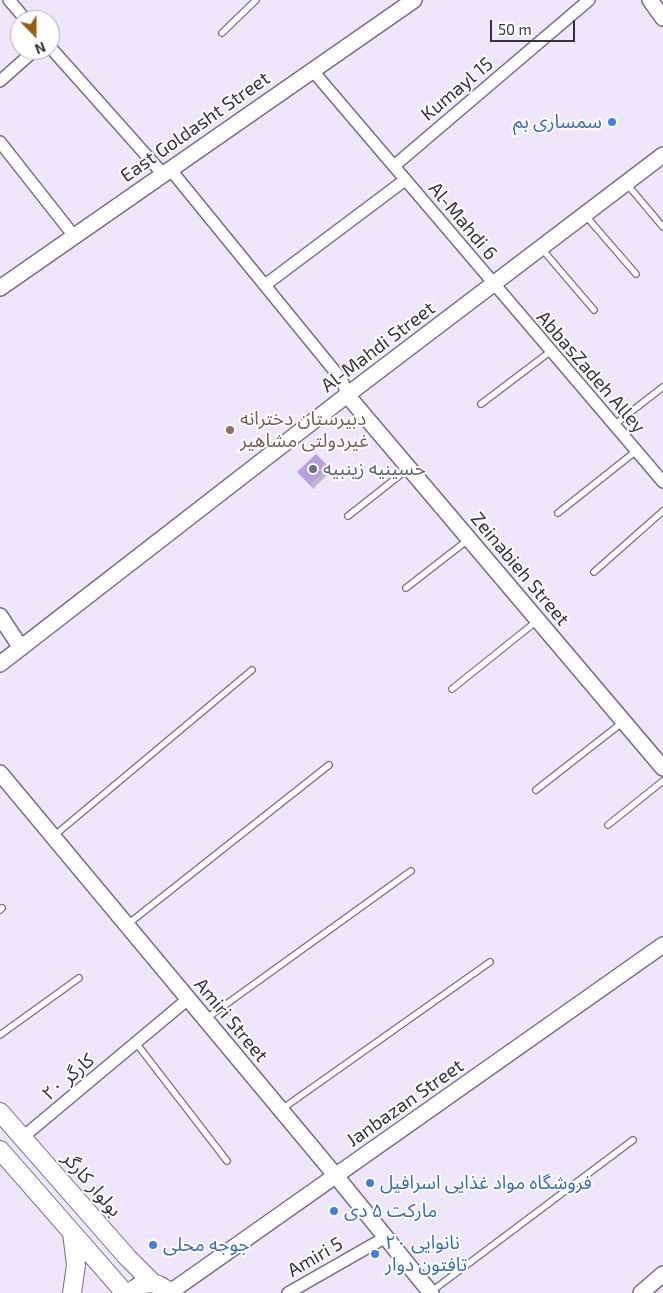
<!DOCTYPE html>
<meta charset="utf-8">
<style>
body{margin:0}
#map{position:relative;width:663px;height:1293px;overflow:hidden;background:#eee7fb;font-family:"Exo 2",sans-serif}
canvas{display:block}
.north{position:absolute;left:10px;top:10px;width:50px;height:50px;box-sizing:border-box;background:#fff;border:1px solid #afadb2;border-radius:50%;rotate:158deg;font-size:14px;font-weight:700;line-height:20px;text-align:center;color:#36313e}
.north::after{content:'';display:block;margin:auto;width:18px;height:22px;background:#966117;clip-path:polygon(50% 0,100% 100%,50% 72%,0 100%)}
.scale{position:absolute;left:490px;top:20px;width:85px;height:22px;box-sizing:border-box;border:2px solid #36313e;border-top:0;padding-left:6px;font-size:15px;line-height:18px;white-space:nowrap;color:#36313e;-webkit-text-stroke:4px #fff;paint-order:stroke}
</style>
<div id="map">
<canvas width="663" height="1293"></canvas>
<div class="north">N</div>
<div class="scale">50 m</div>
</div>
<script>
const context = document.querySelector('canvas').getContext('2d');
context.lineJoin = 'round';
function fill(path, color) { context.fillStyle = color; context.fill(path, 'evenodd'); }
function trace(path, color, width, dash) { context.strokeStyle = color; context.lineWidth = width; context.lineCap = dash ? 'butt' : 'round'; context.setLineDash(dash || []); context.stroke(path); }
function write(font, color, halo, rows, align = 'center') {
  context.font = font + ' "Exo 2","Noto Sans Arabic",sans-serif'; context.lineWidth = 4; context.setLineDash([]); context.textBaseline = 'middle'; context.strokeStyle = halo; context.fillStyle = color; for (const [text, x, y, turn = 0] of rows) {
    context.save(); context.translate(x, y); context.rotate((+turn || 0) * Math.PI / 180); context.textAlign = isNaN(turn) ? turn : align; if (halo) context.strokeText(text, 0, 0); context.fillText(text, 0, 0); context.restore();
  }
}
fill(new Path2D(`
 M 328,467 L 330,472 L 313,489 L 298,472 Z`), '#0003');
fill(new Path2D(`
 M 316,454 L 329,467 L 310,485 L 297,472 Z`), '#b5a2db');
const lane = new Path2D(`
 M 222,33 L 256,0
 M 626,183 L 663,227
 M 585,215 L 636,274
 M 541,248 L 594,310
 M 481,404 L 551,351
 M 614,425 L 663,387
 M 558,513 L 636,451
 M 348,516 L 409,468
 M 594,572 L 663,511
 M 406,588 L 469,539
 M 452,689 L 538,620
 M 536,790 L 623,722
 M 608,825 L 663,781
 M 55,835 L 252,670
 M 0,910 L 2,908
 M 128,924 L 329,765
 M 207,1018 L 411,871
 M 0,1035 L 79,978
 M 136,1043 L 227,1161
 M 282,1109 L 490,962
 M 432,1291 L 633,1140`);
const street = new Path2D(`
 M 9,0 L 26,20
 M 50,47 L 163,174
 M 312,70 L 663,482
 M 0,81 L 35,50
 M 0,142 L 74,236
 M 394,166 L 589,0
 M 170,169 L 342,380 L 347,395
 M 265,285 L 405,180
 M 23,1137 L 188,999
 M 288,1293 L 386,1237`);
const secondary = new Path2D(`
 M 650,0 L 663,18
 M 0,288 L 414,0
 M 347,395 L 663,768
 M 0,616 L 21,648
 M 0,664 L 347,395 L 663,155
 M 0,773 L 336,1176 L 431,1293
 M 169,1293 L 663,945
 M 641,1293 L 663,1274`);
const primary = new Path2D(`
 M 0,1112 L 127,1257 L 153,1283
 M 0,1150 L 125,1293
 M 72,1293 L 76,1265 L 72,1233
 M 131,1293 C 142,1280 158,1280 169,1293`);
trace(lane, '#776c88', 8);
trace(street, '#776c88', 14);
trace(secondary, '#776c88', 18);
trace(primary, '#776c88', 20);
trace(lane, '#fff', 5.5);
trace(street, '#fff', 11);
trace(secondary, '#fff', 15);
trace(primary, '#fff', 18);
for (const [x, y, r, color] of [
 [612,122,5,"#3f7fe0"],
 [230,430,5,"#8d6e63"],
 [313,469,5,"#6b7280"],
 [370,1183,5,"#3f7fe0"],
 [334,1211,5,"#3f7fe0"],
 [153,1245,5,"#3f7fe0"],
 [375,1254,5,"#3f7fe0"]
]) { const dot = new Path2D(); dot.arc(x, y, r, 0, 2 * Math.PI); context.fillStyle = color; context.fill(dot); trace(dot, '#fff', 2); }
write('19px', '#36313e', '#fff', [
 ["Kumayl 15",457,89,-40],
 ["East Goldasht Street",195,127,-35],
 ["Al-Mahdi 6",463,221,50],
 ["Al-Mahdi Street",378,347,-37],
 ["AbbasZadeh Alley",591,372,49],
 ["Zeinabieh Street",520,569,50],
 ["Amiri Street",231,1020,50],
 ["کارگر ۲۰",68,1077,-40],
 ["Janbazan Street",405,1103,-35],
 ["بولوار کارگر",92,1184,49],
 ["Amiri 5",315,1257,-30]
]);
write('19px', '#366cbe', '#fff', [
 ["سمساری بم",602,122,"right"],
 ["فروشگاه مواد غذایی اسرافیل",380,1183],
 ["مارکت ۵ دی",344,1211],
 ["نانوایی ۲۰",385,1243],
 ["تافتون دوار",385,1265],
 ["جوجه محلی",163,1245]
], 'left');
write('19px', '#785e54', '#fff', [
 ["دبیرستان دخترانه",240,419],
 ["غیردولتی مشاهیر",240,441]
], 'left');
write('19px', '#5b616d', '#fff', [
 ["حسینیه زینبیه",323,469]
], 'left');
</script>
